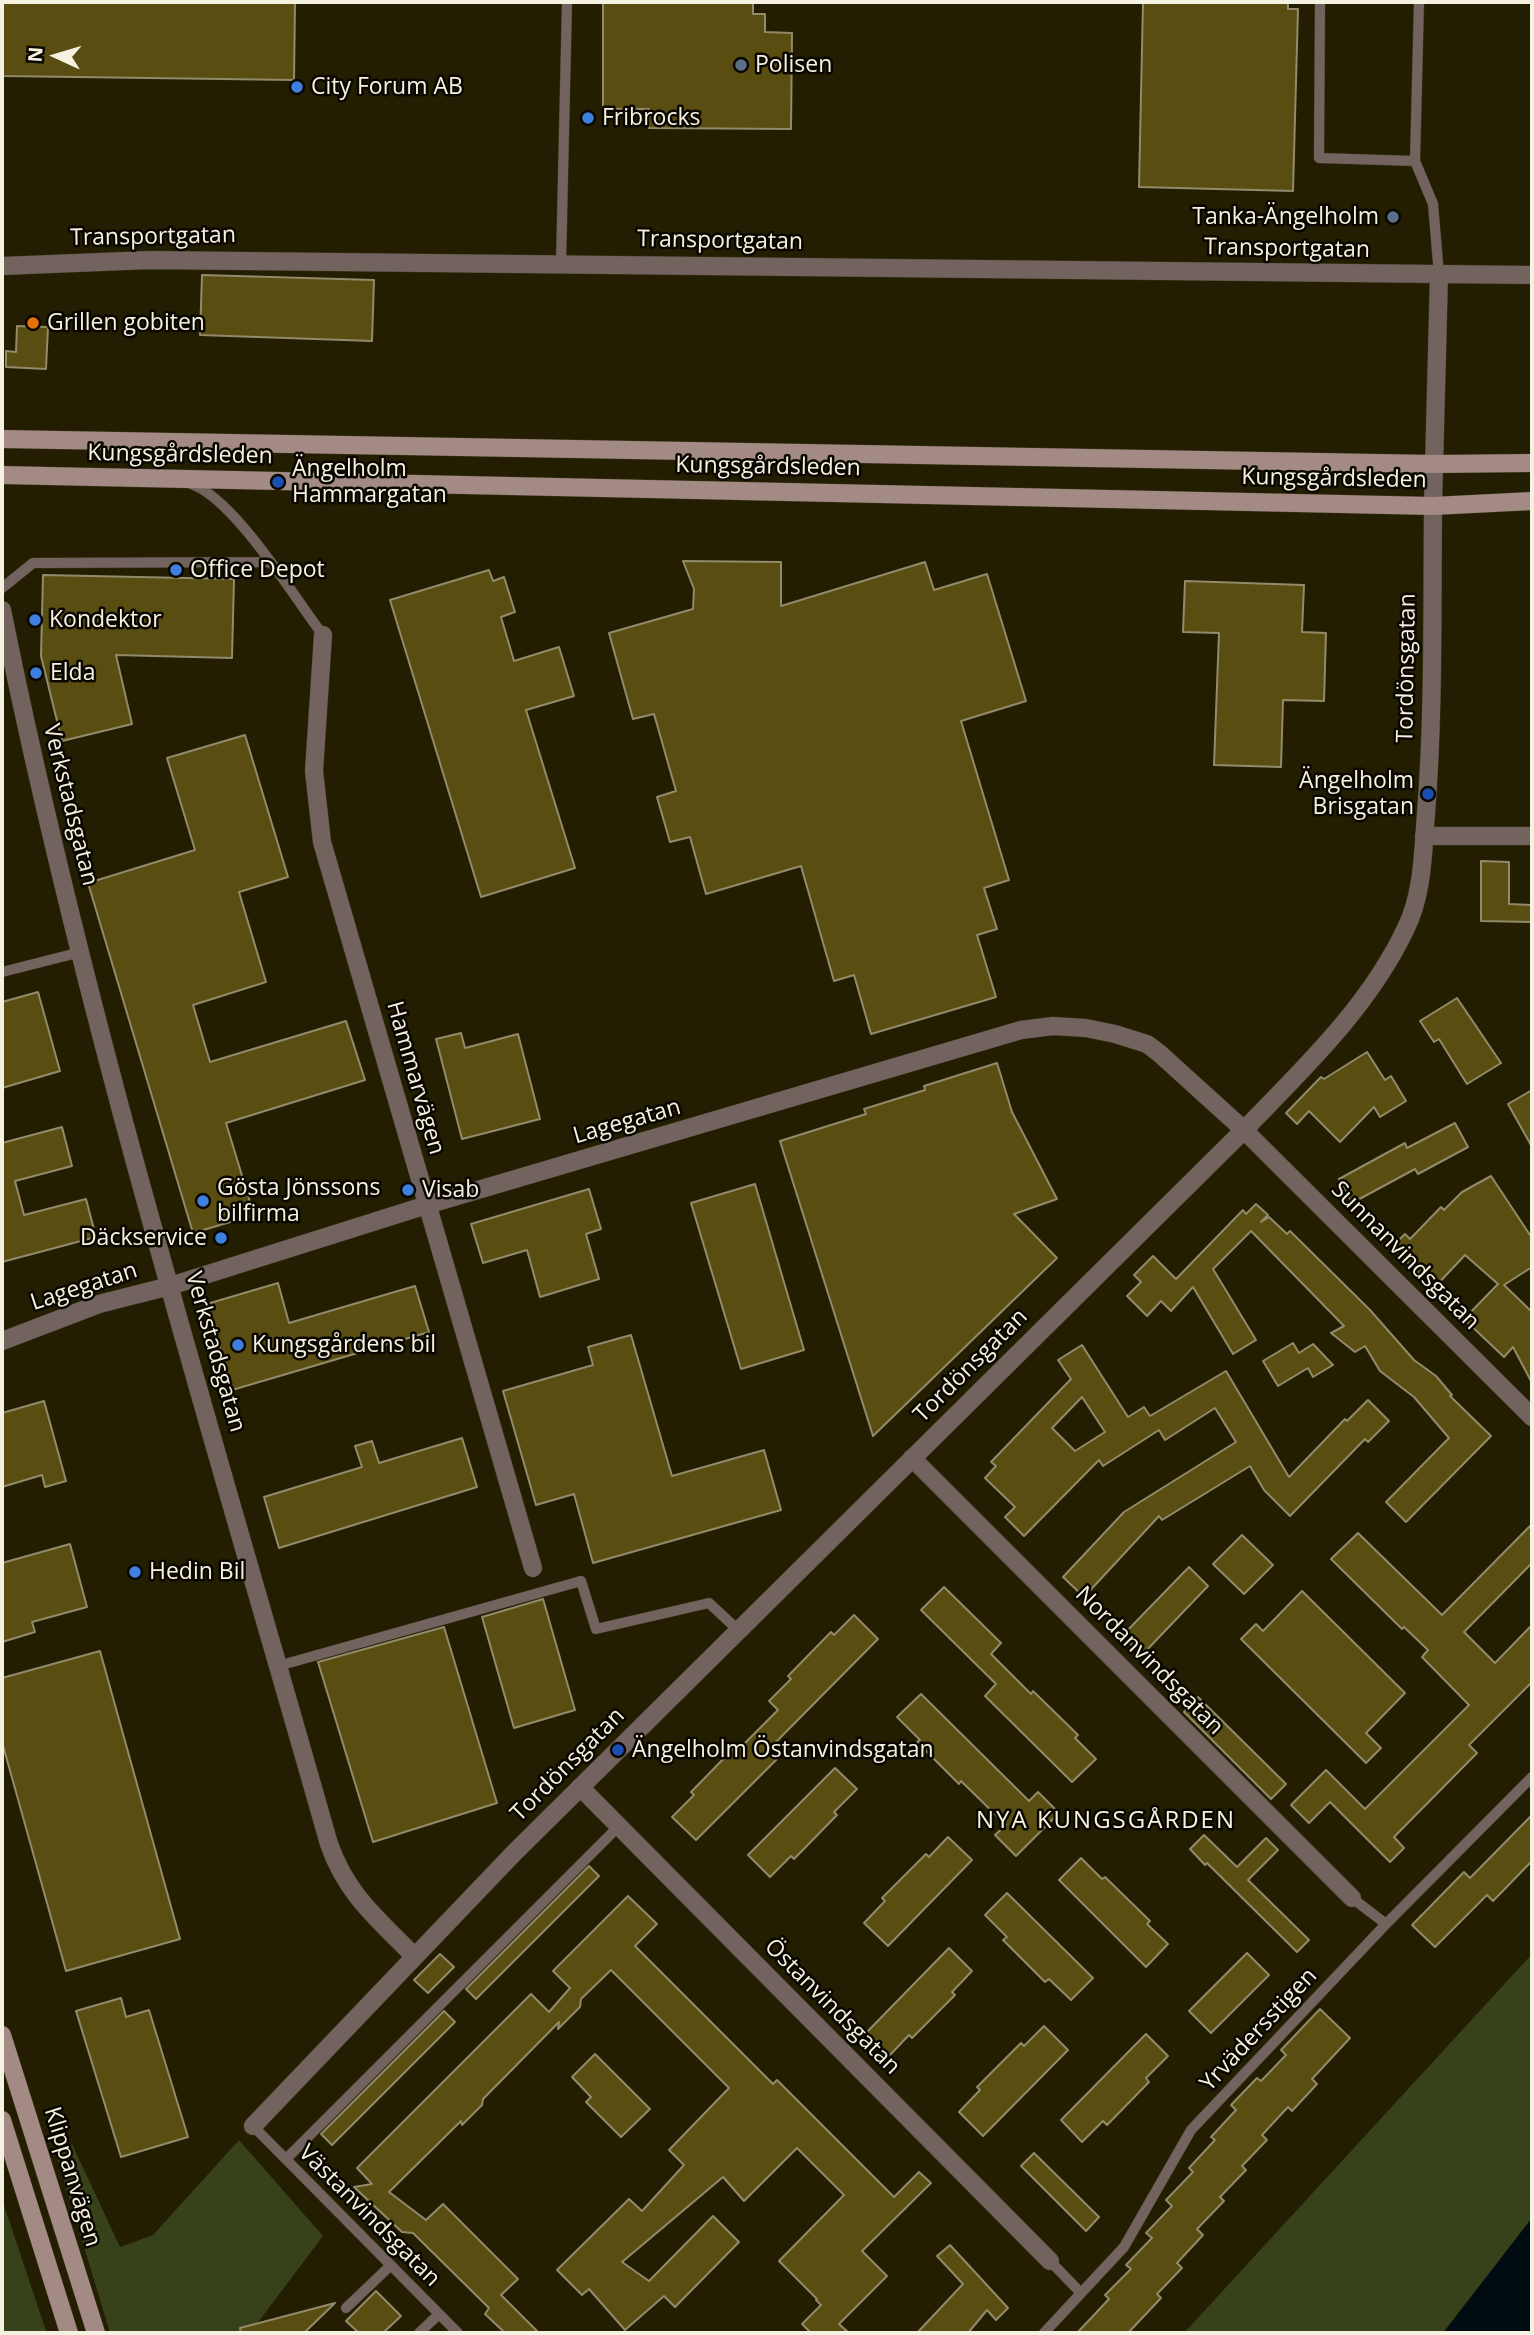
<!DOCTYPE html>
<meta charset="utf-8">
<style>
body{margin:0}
#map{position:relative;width:1534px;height:2335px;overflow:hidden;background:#231d01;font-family:"Open Sans",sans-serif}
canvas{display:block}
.frame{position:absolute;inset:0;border:4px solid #f6f2e1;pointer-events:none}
.north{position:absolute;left:21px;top:21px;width:70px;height:70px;-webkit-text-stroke:5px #0a0701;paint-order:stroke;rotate:274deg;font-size:19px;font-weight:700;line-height:28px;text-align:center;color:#f6f2e1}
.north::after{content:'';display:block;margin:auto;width:24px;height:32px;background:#f6f2e1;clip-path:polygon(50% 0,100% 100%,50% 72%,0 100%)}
</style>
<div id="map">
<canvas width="1534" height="2335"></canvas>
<div class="frame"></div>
<div class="north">N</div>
</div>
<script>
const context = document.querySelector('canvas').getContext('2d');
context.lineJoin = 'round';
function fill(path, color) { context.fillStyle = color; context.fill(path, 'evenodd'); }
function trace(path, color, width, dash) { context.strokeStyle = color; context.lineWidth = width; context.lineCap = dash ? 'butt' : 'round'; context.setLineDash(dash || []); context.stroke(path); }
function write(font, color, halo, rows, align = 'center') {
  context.font = font + ' "Open Sans",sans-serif'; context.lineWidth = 5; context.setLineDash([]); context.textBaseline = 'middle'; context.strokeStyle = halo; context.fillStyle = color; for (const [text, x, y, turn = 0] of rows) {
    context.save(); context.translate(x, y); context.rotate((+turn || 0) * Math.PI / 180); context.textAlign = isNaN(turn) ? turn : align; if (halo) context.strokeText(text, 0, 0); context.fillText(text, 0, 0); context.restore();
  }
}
fill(new Path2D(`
 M 1532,1954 L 1532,2218 L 1443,2333 L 1184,2333 Z
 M 239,2140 L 323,2236 L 250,2333 L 110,2333 L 55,2151 L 72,2144 L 120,2247 L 153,2235 Z
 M 2,2199 L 43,2322 L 47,2333 L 2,2333 Z`), '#37421b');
fill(new Path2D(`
 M 1532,2218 L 1532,2333 L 1443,2333 Z`), '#000c11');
const building = new Path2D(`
 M 2,2 L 295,2 L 294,80 L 2,76 Z
 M 603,2 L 753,2 L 753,14 L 765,14 L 765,32 L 792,33 L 791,129 L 649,128 L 649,109 L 603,109 Z
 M 1143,2 L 1288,2 L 1288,9 L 1298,9 L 1293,191 L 1139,187 Z
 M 202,275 L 374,280 L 372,341 L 200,335 Z
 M 17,326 L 48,327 L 46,369 L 6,367 L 6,351 L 16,352 Z
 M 683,561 L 781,562 L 781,606 L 925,562 L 934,590 L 987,574 L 1026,701 L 961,721 L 1009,880 L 984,888 L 997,929 L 977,935 L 996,997 L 871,1034 L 854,975 L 834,981 L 801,866 L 706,894 L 690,837 L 670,842 L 657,797 L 676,791 L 654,714 L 633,719 L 609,633 L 693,609 L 694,589 Z
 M 489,570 L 493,581 L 504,577 L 515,612 L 501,617 L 514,661 L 559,647 L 574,696 L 526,710 L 575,868 L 481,897 L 390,600 Z
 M 43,575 L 234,579 L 232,658 L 116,655 L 132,724 L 62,741 L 41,656 Z
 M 1185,581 L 1304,585 L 1302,632 L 1326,633 L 1324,701 L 1283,700 L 1281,767 L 1214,765 L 1219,633 L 1183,632 Z
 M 245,735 L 288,877 L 239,892 L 266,982 L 193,1005 L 210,1062 L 346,1021 L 365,1080 L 226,1123 L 254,1215 L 193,1233 L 88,883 L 195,850 L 167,758 Z
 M 1481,861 L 1509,862 L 1509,904 L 1532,905 L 1532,922 L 1481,921 Z
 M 38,992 L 60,1071 L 2,1088 L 2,1002 Z
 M 1457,998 L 1501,1063 L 1467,1084 L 1439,1039 L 1434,1042 L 1420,1021 Z
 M 461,1033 L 465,1048 L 518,1034 L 540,1119 L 462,1139 L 436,1039 Z
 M 1367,1052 L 1385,1080 L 1391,1076 L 1406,1101 L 1380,1117 L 1374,1107 L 1340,1142 L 1309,1111 L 1297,1124 L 1286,1113 L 1321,1077 L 1324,1079 Z
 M 997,1063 L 1012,1112 L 1057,1199 L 1014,1214 L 1057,1258 L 873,1436 L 780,1141 L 866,1114 L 864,1109 L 925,1090 L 924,1086 Z
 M 1532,1090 L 1532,1147 L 1508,1104 Z
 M 1455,1123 L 1468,1147 L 1418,1174 L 1415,1169 L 1352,1203 L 1339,1179 L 1405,1143 L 1407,1148 Z
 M 62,1127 L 72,1166 L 15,1181 L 24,1215 L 86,1199 L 96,1237 L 2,1262 L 2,1143 Z
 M 1491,1176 L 1532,1238 L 1532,1267 L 1504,1285 L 1532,1312 L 1532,1383 L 1513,1347 L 1504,1357 L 1464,1319 L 1498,1284 L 1465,1255 L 1434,1288 L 1392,1247 L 1405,1234 L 1410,1239 L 1441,1207 L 1444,1210 L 1462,1192 Z
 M 755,1184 L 804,1350 L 741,1369 L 691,1203 Z
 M 589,1189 L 601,1229 L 586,1234 L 599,1279 L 540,1297 L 527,1250 L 483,1263 L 471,1224 Z
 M 1256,1204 L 1268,1215 L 1261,1222 L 1269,1217 L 1287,1234 L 1290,1231 L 1370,1310 L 1414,1360 L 1436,1376 L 1452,1395 L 1450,1396 L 1491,1436 L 1406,1522 L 1386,1502 L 1449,1438 L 1414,1397 L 1380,1371 L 1365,1346 L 1355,1352 L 1331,1333 L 1344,1326 L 1251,1231 L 1213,1269 L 1256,1340 L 1233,1354 L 1193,1287 L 1171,1311 L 1161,1301 L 1147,1316 L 1127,1296 L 1141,1282 L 1134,1275 L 1153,1256 L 1176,1279 L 1243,1210 L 1246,1214 Z
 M 278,1283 L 289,1323 L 415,1286 L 429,1332 L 232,1390 L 207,1304 Z
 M 631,1335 L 672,1476 L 764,1450 L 781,1510 L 593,1563 L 574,1494 L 536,1505 L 503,1391 L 593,1365 L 588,1347 Z
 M 1293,1343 L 1299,1353 L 1313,1344 L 1333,1365 L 1313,1377 L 1308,1368 L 1278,1386 L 1263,1361 Z
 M 1082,1345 L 1128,1417 L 1144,1407 L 1150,1416 L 1226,1371 L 1289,1477 L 1345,1419 L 1347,1421 L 1368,1400 L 1389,1421 L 1368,1442 L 1365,1439 L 1290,1516 L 1264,1490 L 1250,1466 L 1162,1520 L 1159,1516 L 1084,1597 L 1063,1577 L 1124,1512 L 1236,1442 L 1215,1408 L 1165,1440 L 1159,1430 L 1103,1466 L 1099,1460 L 1024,1536 L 1005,1517 L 1015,1507 L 985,1478 L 996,1466 L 991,1462 L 1071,1379 L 1058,1360 ZM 1082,1397 L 1105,1432 L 1075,1451 L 1052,1428 Z
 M 44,1401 L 66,1481 L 45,1487 L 42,1475 L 2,1487 L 2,1413 Z
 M 462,1438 L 477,1487 L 279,1548 L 264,1497 L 362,1467 L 355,1446 L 372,1441 L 379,1463 Z
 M 1532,1524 L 1532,1563 L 1464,1632 L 1495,1663 L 1532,1625 L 1532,1682 L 1469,1745 L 1477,1753 L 1394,1837 L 1404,1848 L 1390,1862 L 1330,1802 L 1309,1823 L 1291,1805 L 1326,1770 L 1365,1809 L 1469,1705 L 1422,1657 L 1428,1650 L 1404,1627 L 1402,1629 L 1331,1559 L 1358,1533 L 1442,1615 Z
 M 1242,1535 L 1273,1565 L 1244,1594 L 1213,1564 Z
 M 70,1544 L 87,1607 L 32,1622 L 35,1632 L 2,1642 L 2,1563 Z
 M 1189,1567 L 1208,1586 L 1142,1655 L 1122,1636 Z
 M 944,1587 L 1001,1643 L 991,1654 L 1031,1694 L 1033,1691 L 1078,1735 L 1075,1738 L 1096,1759 L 1072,1782 L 985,1696 L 996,1684 L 921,1610 Z
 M 1302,1591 L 1405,1693 L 1366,1733 L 1381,1748 L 1366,1763 L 1241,1639 L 1256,1624 L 1263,1631 Z
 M 543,1599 L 575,1710 L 514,1728 L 482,1617 Z
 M 854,1615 L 878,1639 L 772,1746 L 781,1755 L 696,1840 L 672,1817 L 694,1795 L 691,1792 L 734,1748 L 737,1751 L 778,1710 L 769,1701 L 791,1679 L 788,1676 L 831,1632 L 834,1635 Z
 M 444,1627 L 497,1803 L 373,1842 L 318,1662 Z
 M 100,1651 L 180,1939 L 66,1971 L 2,1742 L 2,1678 Z
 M 921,1694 L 1029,1801 L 1038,1792 L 1059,1813 L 1016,1856 L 995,1835 L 1006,1825 L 961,1781 L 959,1784 L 917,1742 L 920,1740 L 897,1717 Z
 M 1198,1697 L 1286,1784 L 1271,1799 L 1184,1712 Z
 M 835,1768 L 857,1789 L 834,1812 L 837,1815 L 794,1859 L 791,1856 L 770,1877 L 748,1855 Z
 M 1532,1815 L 1532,1861 L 1493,1901 L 1487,1895 L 1435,1947 L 1412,1925 L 1464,1872 L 1470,1878 Z
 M 1204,1835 L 1237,1867 L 1266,1838 L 1278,1850 L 1248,1880 L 1309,1940 L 1297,1952 L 1207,1863 L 1205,1865 L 1190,1849 Z
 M 948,1837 L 972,1860 L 888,1946 L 864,1923 L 885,1901 L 882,1898 L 926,1854 L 929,1857 Z
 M 1081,1858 L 1102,1879 L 1105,1877 L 1150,1921 L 1147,1924 L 1168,1944 L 1146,1967 L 1059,1880 Z
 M 589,1866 L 599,1876 L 476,1999 L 466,1989 Z
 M 1007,1893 L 1093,1978 L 1071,2000 L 1049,1979 L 1045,1982 L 1003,1940 L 1007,1937 L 985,1915 Z
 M 628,1896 L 657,1924 L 635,1946 L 773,2084 L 777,2080 L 894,2197 L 919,2172 L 931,2183 L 862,2251 L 887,2276 L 839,2324 L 849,2333 L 811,2333 L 802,2324 L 821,2305 L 816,2300 L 817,2299 L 779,2261 L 844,2195 L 797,2148 L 744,2201 L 723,2177 L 622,2262 L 649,2281 L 713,2216 L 739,2242 L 675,2307 L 664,2296 L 625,2330 L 589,2289 L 582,2295 L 557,2270 L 629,2199 L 642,2211 L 684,2165 L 669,2150 L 729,2088 L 611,1970 L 581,1999 L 580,2007 L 558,2029 L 559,2022 L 483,2099 L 482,2105 L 462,2125 L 461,2121 L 389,2192 L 426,2220 L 443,2204 L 518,2279 L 501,2295 L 539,2333 L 505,2333 L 485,2314 L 489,2308 L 413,2233 L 402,2232 L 354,2187 L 372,2184 L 357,2168 L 531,1994 L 549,2012 L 570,1988 L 553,1971 Z
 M 949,1948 L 972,1971 L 952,1992 L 955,1995 L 912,2038 L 909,2035 L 888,2057 L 865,2034 Z
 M 1247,1953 L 1269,1975 L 1211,2033 L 1189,2011 Z
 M 440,1954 L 454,1967 L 428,1993 L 414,1980 Z
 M 121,1998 L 126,2017 L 149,2010 L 188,2137 L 121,2157 L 76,2011 Z
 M 1320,2009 L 1350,2038 L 1312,2079 L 1317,2084 L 1292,2111 L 1288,2107 L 1262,2135 L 1267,2140 L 1242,2166 L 1246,2170 L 1220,2197 L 1224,2201 L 1197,2229 L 1203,2235 L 1177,2263 L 1182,2268 L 1157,2294 L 1161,2298 L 1128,2333 L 1077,2333 L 1109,2299 L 1105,2295 L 1131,2269 L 1126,2265 L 1152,2238 L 1146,2233 L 1172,2206 L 1166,2200 L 1193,2172 L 1189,2168 L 1215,2140 L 1211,2137 L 1236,2110 L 1231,2105 L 1257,2078 L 1261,2081 L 1286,2055 L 1281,2050 Z
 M 444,2011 L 455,2022 L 332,2145 L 321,2134 Z
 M 1044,2026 L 1068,2050 L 983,2136 L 959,2112 L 980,2090 L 977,2087 L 1021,2043 L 1024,2046 Z
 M 1146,2034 L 1168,2056 L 1146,2078 L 1149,2082 L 1107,2125 L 1103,2121 L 1082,2142 L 1061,2120 Z
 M 595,2054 L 650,2109 L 621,2137 L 586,2102 L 591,2097 L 572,2077 Z
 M 1034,2153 L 1099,2217 L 1086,2231 L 1021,2166 Z
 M 950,2245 L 1008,2308 L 996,2320 L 987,2310 L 968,2333 L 917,2333 L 963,2284 L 937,2256 Z
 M 376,2291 L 401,2316 L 383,2333 L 359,2333 L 346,2321 Z
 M 335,2303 L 304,2333 L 241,2333 L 240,2328 Z`);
fill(building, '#5a4d11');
trace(building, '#928b6b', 2);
const service = new Path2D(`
 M 1320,2 L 1319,158 L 1415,161
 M 1419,2 L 1415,161 L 1433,204 L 1439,275
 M 561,264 L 567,2
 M 191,484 C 234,498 294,597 323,635
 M 2,588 L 33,563 L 269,562
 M 2,972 L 81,952
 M 278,1666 L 581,1581 L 596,1629 L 709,1603 L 738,1630
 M 1352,1898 L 1386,1924
 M 253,2126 L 458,2333
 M 286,2159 L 619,1826
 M 1050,2261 L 1080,2292
 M 346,2308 L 391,2265
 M 419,2333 L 439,2314
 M 1044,2333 L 1124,2247 L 1191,2130 L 1386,1924 L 1532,1777`);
const minor = new Path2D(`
 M 2,266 L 150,260 L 1532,275
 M 1433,506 L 1439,275
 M 2,610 C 86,1027 213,1435 329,1844 C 347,1895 377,1918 414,1956
 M 323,635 L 314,771 L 322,842 L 533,1568
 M 1424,836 L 1532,836
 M 2,1341 L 99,1304 L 170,1286 L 427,1205 L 1021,1030 L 1053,1026 L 1086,1028 L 1115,1034 L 1147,1044 L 1159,1053 L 1244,1130 L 1532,1417
 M 912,1458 L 1352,1898
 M 580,1787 L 1050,2261`);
const tertiary = new Path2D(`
 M 253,2126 L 513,1854 L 1244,1130 C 1303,1069 1369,1007 1406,928 C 1423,894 1423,851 1426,814 C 1434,711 1432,608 1433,506`);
const secondary = new Path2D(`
 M 2,439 L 1434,464 L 1532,463
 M 2,475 L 1433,506 L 1532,501
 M 2,2035 L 96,2333
 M 2,2120 L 69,2333`);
trace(service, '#3c371c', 11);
trace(minor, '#3c371c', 19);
trace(tertiary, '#3c371c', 19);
trace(secondary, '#3c371c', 19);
trace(service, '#72635f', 10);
trace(minor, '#72635f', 18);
trace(tertiary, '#72635f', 18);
trace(secondary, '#a38a84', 18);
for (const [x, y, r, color] of [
 [741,65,7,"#5c6f8a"],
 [297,87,7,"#3f7fe0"],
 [588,118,7,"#3f7fe0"],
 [1393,217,7,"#5c6f8a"],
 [33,323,7,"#e8710a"],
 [278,482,7,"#1a4fb4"],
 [176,570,7,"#3f7fe0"],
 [35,620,7,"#3f7fe0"],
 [36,673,7,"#3f7fe0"],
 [1428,794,7,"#1a4fb4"],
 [408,1190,7,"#3f7fe0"],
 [203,1201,7,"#3f7fe0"],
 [221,1238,7,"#3f7fe0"],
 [238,1345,7,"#3f7fe0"],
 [135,1572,7,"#3f7fe0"],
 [618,1750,7,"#1a4fb4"]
]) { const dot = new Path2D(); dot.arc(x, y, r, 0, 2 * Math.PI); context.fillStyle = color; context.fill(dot); trace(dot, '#0a0701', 2.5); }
write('23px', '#f6f2e1', '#0a0701', [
 ["Polisen",755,65],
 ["City Forum AB",311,87],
 ["Fribrocks",602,118],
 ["Tanka-Ängelholm",1379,217,"right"],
 ["Grillen gobiten",47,323],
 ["Ängelholm",292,469],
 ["Hammargatan",292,495],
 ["Office Depot",190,570],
 ["Kondektor",49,620],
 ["Elda",50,673],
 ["Ängelholm",1414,781,"right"],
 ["Brisgatan",1414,807,"right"],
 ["Gösta Jönssons",217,1188],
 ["bilfirma",217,1214],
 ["Visab",422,1190],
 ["Däckservice",207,1238,"right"],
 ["Kungsgårdens bil",252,1345],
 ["Hedin Bil",149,1572],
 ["Ängelholm Östanvindsgatan",632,1750]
], 'left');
write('23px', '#f6f2e1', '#0a0701', [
 ["Transportgatan",153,237,-1],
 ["Transportgatan",720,241,1],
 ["Transportgatan",1287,249,1],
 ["Kungsgårdsleden",180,455,1],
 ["Kungsgårdsleden",768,467,1],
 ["Kungsgårdsleden",1334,479,1],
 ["Tordönsgatan",1407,668,-89],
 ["Verkstadsgatan",70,805,76],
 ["Hammarvägen",415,1078,74],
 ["Lagegatan",627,1122,-16],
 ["Sunnanvindsgatan",1405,1256,45],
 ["Lagegatan",84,1287,-18],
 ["Verkstadsgatan",215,1352,74],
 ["Tordönsgatan",971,1366,-45],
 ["Nordanvindsgatan",1149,1661,45],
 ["Tordönsgatan",568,1765,-45],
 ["Östanvindsgatan",832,2007,45],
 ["Yrvädersstigen",1259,2030,-47],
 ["Klippanvägen",72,2177,73],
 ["Västanvindsgatan",369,2216,45]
]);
context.letterSpacing = '2px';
write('24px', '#f6f2e1', '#0a0701', [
 ["NYA KUNGSGÅRDEN",1106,1821]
]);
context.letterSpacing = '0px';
</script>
